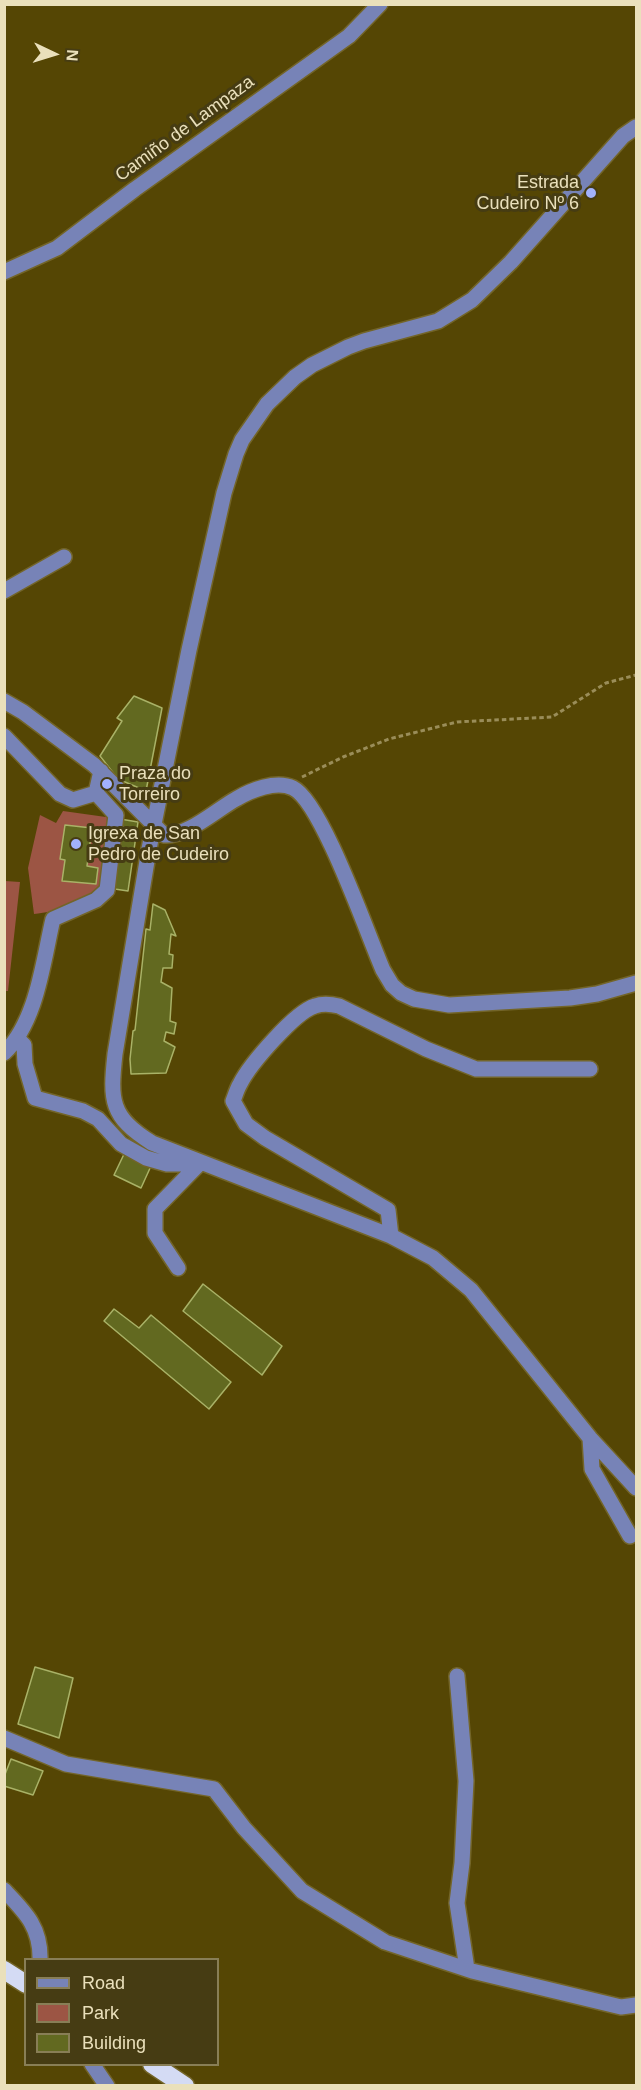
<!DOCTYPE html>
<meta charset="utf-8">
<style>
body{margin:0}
#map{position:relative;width:641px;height:2090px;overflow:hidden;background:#554604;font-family:Arial,sans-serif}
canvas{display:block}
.frame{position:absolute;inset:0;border:6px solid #eae0bb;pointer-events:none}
.legend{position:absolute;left:24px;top:1958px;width:195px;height:108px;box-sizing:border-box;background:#463c13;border:2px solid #887e56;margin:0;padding:8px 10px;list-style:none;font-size:18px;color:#eae0bb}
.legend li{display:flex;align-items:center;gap:12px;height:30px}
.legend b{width:30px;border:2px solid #887e56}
.north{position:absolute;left:24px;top:24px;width:60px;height:60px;-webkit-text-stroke:4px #463c13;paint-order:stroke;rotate:94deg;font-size:16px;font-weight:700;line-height:24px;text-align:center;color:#eae0bb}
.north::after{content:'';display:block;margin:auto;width:21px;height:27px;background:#eae0bb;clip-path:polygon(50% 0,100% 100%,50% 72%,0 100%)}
</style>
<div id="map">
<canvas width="641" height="2090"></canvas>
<div class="frame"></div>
<ul class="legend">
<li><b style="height:8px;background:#7783b7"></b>Road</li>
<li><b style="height:16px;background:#9c5544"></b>Park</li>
<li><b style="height:16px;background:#626920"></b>Building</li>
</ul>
<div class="north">N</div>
</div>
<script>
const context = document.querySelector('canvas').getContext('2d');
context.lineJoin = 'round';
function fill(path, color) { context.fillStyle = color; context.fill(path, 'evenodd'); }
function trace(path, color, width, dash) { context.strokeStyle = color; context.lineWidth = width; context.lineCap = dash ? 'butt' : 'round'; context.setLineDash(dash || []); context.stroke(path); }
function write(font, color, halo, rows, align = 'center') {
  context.font = font + ' Arial,sans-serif'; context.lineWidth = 6; context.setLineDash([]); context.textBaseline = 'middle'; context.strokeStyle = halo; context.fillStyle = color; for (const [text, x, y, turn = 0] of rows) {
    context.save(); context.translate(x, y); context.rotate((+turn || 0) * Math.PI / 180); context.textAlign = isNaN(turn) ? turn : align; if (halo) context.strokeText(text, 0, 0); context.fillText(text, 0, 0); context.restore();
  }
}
fill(new Path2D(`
 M 63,811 L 113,818 C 111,833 109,870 104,883 C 94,907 56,911 34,914 L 28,868 L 40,815 L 56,823 Z
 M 5,881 L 20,882 L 8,991 L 4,991 Z`), '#9c5544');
const building = new Path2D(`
 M 134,696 L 162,708 L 146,791 L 118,779 L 100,756 L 122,721 L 117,718 Z
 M 120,819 L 138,822 L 128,891 L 108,888 Z
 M 65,825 L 92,828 L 87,866 L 98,868 L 96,884 L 62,881 L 65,860 L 60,859 Z
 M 153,904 L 165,910 L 176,936 L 171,934 L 169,954 L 173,955 L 172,968 L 163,968 L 161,982 L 172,988 L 170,1021 L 176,1023 L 174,1034 L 166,1032 L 164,1041 L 175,1047 L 166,1073 L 131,1074 L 130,1059 L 133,1031 L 135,1030 L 146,929 L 150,930 Z
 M 126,1150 L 151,1166 L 141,1188 L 114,1175 Z
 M 203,1284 L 282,1346 L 262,1375 L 183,1311 Z
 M 114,1309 L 139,1328 L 151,1315 L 231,1382 L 209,1409 L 104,1321 Z
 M 35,1667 L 73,1678 L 59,1738 L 18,1724 Z
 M 11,1759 L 43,1771 L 33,1795 L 4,1786 L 4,1777 Z`);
fill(building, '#626920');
trace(building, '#a9b267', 1.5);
const minor = new Path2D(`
 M 636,127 L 623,136 L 511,262 L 472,300 L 438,321 L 364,341 L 348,347 L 312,365 L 295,377 L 267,404 L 242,440 L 236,454 L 224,493 L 189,650 L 149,849 L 115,1054 C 110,1100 110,1117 152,1143 L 391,1236 L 433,1258 L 471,1290 L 590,1438 L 636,1488
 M 4,272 L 57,248 L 135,189 L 349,36 L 380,4
 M 4,591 L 64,557
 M 4,701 L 23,712 L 94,765 L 164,835 C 187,837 216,810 236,799 C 251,790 276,780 293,788 C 322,802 368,936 383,970 L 392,985 L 401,993 L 414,999 L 449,1005 L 570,998 L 597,994 L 636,983
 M 4,736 L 60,794 L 73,800 L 96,793
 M 17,1038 L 24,1045 L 25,1064 L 35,1098 L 83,1111 L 98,1119 L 121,1144 L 146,1158 L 167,1164 L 195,1164
 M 4,1053 C 37,1022 43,961 53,919 L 96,900 L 107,890 L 116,815 L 96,793 L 101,771
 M 391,1236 L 388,1210 L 265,1138 L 246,1124 L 233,1101 C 235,1096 237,1089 240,1084 C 250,1064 295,1012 315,1006 C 323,1003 331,1004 339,1006 L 426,1049 L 476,1069 L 590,1069
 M 178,1268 L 155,1233 L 155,1209 L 200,1163
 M 590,1438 L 592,1469 L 630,1536
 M 457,1676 L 466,1781 L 462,1863 L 457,1903 L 467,1969
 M 4,1738 L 66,1764 L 214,1789 L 244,1828 L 302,1891 L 385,1942 L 472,1971 L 621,2007 L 636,2005
 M 4,1890 C 25,1912 41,1927 40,1960
 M 92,2064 L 107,2086`);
const highway = new Path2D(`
 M 4,1970 L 26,1984
 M 152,2064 L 185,2086`);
trace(minor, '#736529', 18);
trace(highway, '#736529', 21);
trace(new Path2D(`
 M 302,777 L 343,757 L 389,739 L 457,722 L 552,717 L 606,683 L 636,675`), '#9a8d59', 3, [4.5, 3]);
trace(minor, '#7783b7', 15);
trace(highway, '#d4dbf4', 18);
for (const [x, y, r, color] of [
 [591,193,6,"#a2b2fd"],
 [107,784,6,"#a2b2fd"],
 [76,844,6,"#a2b2fd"]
]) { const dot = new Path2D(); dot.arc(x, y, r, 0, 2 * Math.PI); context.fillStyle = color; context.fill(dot); trace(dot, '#463c13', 2); }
write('18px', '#eae0bb', '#463c13', [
 ["Camiño de Lampaza",185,129,-36]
]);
write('18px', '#eae0bb', '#463c13', [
 ["Estrada",579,183,"right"],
 ["Cudeiro Nº 6",579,204,"right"],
 ["Praza do",119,774],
 ["Torreiro",119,795],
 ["Igrexa de San",88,834],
 ["Pedro de Cudeiro",88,855]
], 'left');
</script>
